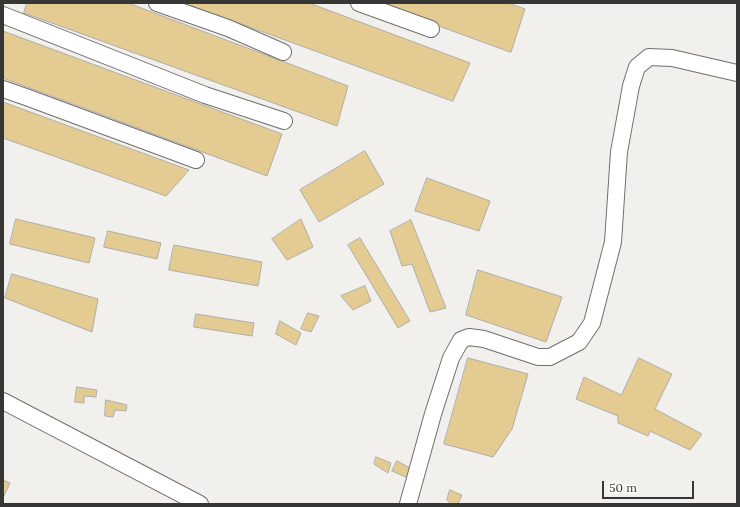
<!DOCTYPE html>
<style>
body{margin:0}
#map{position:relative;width:740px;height:507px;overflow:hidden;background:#f1f0ec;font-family:Lora,serif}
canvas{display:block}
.frame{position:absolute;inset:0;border:4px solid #363634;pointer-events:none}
.scale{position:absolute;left:602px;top:481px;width:92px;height:18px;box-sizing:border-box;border:2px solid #363634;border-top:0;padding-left:5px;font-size:12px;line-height:14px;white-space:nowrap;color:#363634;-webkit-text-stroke:3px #fefdfa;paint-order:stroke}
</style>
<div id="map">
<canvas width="740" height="507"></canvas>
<div class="frame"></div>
<div class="scale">50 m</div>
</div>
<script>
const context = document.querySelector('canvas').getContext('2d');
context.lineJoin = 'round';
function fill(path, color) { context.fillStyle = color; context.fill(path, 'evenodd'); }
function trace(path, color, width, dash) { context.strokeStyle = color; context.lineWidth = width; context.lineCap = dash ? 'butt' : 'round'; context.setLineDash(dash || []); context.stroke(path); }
const building = new Path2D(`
 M 27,3 L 128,3 L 348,86 L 337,126 L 24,13 Z
 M 184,3 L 309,3 L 470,63 L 453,101 Z
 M 376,3 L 508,3 L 525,9 L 511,52 Z
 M 3,31 L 282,134 L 267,176 L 3,78 Z
 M 3,102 L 189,170 L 166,196 L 3,138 Z
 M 365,151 L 384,184 L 319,222 L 300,190 Z
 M 427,178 L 490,201 L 479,231 L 415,211 Z
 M 16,219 L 95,238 L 89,263 L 10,244 Z
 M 301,219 L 313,247 L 287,260 L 272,239 Z
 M 411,220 L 446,308 L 430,312 L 412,264 L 402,266 L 390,231 Z
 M 108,231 L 161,243 L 157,259 L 104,247 Z
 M 360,238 L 410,321 L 398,328 L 348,245 Z
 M 174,245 L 262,262 L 258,286 L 169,270 Z
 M 478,270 L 562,297 L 546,342 L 466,315 Z
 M 12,274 L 98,299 L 92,332 L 5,298 Z
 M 365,286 L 371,301 L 353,310 L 341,296 Z
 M 308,313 L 319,316 L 311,332 L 301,329 Z
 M 196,314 L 254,323 L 252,336 L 194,327 Z
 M 280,321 L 301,333 L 296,345 L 276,334 Z
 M 468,358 L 528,374 L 512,429 L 493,457 L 444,444 Z
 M 639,358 L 672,374 L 655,409 L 702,434 L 690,450 L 650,431 L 648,436 L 618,423 L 618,416 L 576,399 L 584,377 L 621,395 Z
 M 77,387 L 97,390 L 96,397 L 84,396 L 84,403 L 75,402 Z
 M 106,400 L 127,405 L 126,411 L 115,410 L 113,417 L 105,416 Z
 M 376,457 L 391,463 L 388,473 L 374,464 Z
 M 397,461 L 412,469 L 408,478 L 392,471 Z
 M 3,480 L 10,483 L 3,498 Z
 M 450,490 L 462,495 L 458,504 L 452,504 L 447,500 Z`);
fill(building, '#e3cb91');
trace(building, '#aeadaa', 1);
const minor = new Path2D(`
 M 157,3 L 228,28 L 283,52
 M 359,3 L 431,29
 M 3,15 L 205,95 L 284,121
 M 3,89 L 26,97 L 196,160
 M 3,401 L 200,504
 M 408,504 L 433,414 L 451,358 L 461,340 L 469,337 L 484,339 L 538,357 L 550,357 L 579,342 L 592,323 L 613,242 L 619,152 L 631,86 L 637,67 L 649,57 L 672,58 L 737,73`);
trace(minor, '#716f6d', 18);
trace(minor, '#fff', 16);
</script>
